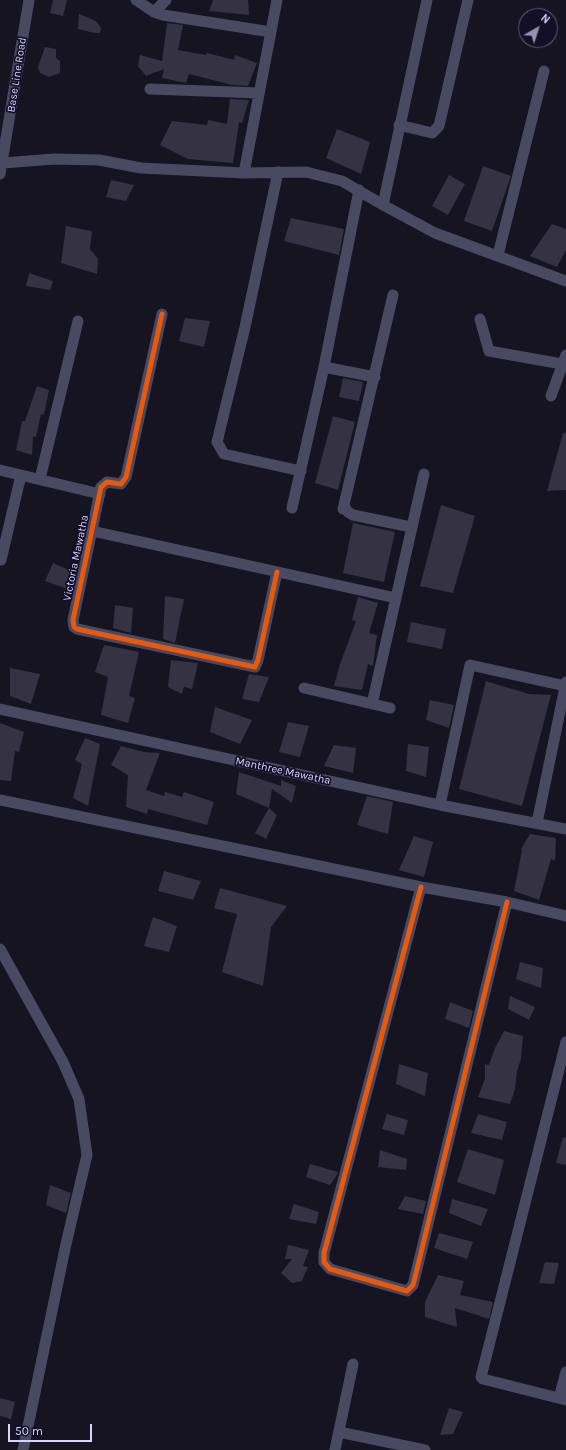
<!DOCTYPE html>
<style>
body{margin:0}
#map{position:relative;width:566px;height:1450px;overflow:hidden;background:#161421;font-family:Karla,sans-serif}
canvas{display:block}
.north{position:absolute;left:518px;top:8px;width:40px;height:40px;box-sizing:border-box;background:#130f26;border:1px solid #625e7d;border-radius:50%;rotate:39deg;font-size:11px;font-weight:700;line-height:16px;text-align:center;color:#d9d4ff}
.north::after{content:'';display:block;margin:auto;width:14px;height:18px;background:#9591b1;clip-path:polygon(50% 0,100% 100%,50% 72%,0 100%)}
.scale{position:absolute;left:8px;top:1424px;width:84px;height:18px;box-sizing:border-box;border:2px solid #d9d4ff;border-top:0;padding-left:5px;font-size:12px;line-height:14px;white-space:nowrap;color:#d9d4ff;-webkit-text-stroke:3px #130f26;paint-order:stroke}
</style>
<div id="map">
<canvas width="566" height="1450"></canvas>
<div class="north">N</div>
<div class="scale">50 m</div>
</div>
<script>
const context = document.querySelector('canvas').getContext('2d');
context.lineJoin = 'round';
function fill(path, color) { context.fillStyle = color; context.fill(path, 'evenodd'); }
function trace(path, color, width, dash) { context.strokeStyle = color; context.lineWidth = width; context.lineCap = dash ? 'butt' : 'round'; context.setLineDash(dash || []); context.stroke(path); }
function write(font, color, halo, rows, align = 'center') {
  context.font = font + ' Karla,sans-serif'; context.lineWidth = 3.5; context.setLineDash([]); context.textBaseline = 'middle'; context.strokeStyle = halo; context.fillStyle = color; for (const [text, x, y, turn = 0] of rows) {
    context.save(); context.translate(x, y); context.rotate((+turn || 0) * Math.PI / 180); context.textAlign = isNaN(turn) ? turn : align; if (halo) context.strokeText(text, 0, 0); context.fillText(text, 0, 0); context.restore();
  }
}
fill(new Path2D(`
 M 53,0 L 67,0 L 63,16 L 50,13 Z
 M 213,0 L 248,0 L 249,15 L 209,11 Z
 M 79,14 L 96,21 L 101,28 L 100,33 L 94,33 L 78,29 Z
 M 167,23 L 183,25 L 178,50 L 206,55 L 207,53 L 234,60 L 235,55 L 257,63 L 248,86 L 232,85 L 189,74 L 186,83 L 162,78 L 164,69 L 146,76 L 138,66 L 140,55 L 162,61 Z
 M 45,47 L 56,49 L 56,58 L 60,61 L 60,73 L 49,77 L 40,73 L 38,67 Z
 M 230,99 L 249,100 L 242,123 L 239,122 L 233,163 L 188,159 L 160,145 L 172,121 L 207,125 L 208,120 L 227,124 Z
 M 337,129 L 370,142 L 361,174 L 326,158 Z
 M 483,166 L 511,176 L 492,231 L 464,221 Z
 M 449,175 L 465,184 L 448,215 L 432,206 Z
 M 111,180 L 134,185 L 126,201 L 106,197 Z
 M 291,218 L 344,229 L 339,255 L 284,241 Z
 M 552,224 L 566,229 L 566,250 L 557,267 L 530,256 Z
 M 66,226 L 92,231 L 90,249 L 98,259 L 97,274 L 61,263 Z
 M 29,273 L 53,281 L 50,290 L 26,286 Z
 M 185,318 L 210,321 L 204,347 L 179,341 Z
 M 343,378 L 363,382 L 359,401 L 339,397 Z
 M 37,386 L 49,390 L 44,415 L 41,414 L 36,437 L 33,436 L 32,455 L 16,450 L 22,421 L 25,421 Z
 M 333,416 L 355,422 L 338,490 L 315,483 Z
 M 563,433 L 566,433 L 566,490 L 547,491 Z
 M 441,505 L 475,516 L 453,593 L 420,586 Z
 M 353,523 L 395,532 L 384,582 L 343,573 Z
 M 53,563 L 71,571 L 68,589 L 45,581 Z
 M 165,596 L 184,599 L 175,643 L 163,639 Z
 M 358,597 L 378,603 L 369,633 L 377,635 L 373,666 L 368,664 L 362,690 L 334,686 L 340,664 L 356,621 L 352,620 Z
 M 115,605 L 133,608 L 131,633 L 113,628 Z
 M 411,622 L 446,629 L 442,649 L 407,642 Z
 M 104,645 L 139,652 L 129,696 L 135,698 L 128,723 L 101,715 L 108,677 L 95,672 Z
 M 171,660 L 198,663 L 192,689 L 184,687 L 182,694 L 168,687 Z
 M 10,668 L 40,674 L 31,704 L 10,696 Z
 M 249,674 L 269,677 L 259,702 L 242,699 Z
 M 486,681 L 529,694 L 551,695 L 522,806 L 459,789 Z
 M 430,700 L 454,705 L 449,728 L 426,720 Z
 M 215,707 L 252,720 L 240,744 L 210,732 Z
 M 288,722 L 309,726 L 300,757 L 279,752 Z
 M 0,723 L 24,732 L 19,752 L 15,751 L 11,781 L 0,780 Z
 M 85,738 L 100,744 L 88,806 L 73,798 L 82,764 L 75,760 Z
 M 408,744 L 429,747 L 426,777 L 406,771 Z
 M 334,745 L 356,748 L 353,773 L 324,766 Z
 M 121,746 L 144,752 L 160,753 L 146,790 L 164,796 L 165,792 L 182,797 L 184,792 L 214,802 L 207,825 L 148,809 L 147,814 L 126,807 L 128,775 L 111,765 Z
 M 239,772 L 281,786 L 281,780 L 296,786 L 292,803 L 272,789 L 269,808 L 236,794 Z
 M 367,796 L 393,802 L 388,834 L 357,825 Z
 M 269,808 L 277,815 L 266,839 L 255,833 Z
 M 530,834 L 556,838 L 555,861 L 551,859 L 539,900 L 514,891 L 522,850 L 521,849 Z
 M 414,836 L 433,842 L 424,877 L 399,870 Z
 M 164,871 L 201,881 L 193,900 L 158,891 Z
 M 220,888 L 287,906 L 271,927 L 263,986 L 222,972 L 237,914 L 214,908 Z
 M 153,917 L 177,926 L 169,952 L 144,946 Z
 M 520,962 L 543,968 L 541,988 L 516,979 Z
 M 510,996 L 535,1007 L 529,1020 L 508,1009 Z
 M 450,1002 L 473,1011 L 469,1028 L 445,1019 Z
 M 504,1031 L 523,1036 L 521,1059 L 517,1071 L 515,1089 L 510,1104 L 478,1097 L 485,1079 L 485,1064 L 489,1065 L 495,1048 Z
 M 399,1064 L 428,1073 L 425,1096 L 396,1084 Z
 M 387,1114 L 408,1120 L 404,1135 L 382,1129 Z
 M 478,1114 L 507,1122 L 502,1140 L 471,1133 Z
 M 563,1137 L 566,1138 L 566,1165 L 556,1163 Z
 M 468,1149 L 504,1160 L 495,1195 L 457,1182 Z
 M 380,1150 L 407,1159 L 406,1170 L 378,1167 Z
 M 310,1164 L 338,1172 L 337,1175 L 330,1185 L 306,1177 Z
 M 50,1185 L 71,1193 L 66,1213 L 46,1205 Z
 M 405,1196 L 426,1201 L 423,1214 L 398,1209 Z
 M 452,1199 L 488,1209 L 481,1226 L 449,1213 Z
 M 294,1204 L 319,1212 L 316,1224 L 289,1219 Z
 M 439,1233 L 473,1242 L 467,1259 L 434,1248 Z
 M 288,1245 L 309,1250 L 303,1266 L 308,1267 L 302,1281 L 292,1283 L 281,1273 L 292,1259 L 285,1259 Z
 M 545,1262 L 559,1263 L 554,1284 L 539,1283 Z
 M 438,1275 L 464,1281 L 460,1295 L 493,1302 L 489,1319 L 455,1308 L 457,1327 L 425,1317 L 425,1302 Z
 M 0,1398 L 15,1402 L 11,1419 L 0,1416 Z
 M 449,1408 L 463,1412 L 453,1434 L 440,1435 Z`), '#343243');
trace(new Path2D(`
 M 136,0 L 154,12 L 163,15 L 271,32
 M 154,12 L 166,0
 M 150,89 L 259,93
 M 399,125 L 432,133 L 439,126 L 468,0
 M 3,163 L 54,159 L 99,160 L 141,168 L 244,173 L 306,172 L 342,181 L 383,205 L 435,233 L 566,281
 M 278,172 L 245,327 L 217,442 L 224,454 L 301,471
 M 244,173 L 277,0
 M 0,174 L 29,0
 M 383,205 L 427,0
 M 498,255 L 544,71
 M 393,295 L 343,509 L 346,509 L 348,512 L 353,515 L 411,527
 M 162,314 L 126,477 L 121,484 L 107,482 L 101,487 L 73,620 L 74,627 L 77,629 L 255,667 L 258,660 L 277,572
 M 480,319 L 489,351 L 562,364
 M 324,367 L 375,377
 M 551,396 L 566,355
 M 0,470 L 100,494
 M 40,479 L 78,321
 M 292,508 L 324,367 L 359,190
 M 92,531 L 396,598
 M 1,560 L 21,475
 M 304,688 L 390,708
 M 372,704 L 424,474
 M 0,709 L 440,805 L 566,829
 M 0,800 L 421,887 L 507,902 L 566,916
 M 440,805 L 470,665 L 565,686
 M 537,823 L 566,682
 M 421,887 L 324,1253 L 324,1262 L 330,1269 L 407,1291 L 413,1285 L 507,902
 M 0,949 L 63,1062 L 79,1099 L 87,1155 L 66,1244 L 23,1450
 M 566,1042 L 481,1377 L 483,1379 L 566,1400
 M 559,1398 L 566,1372
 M 339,1432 L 425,1450
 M 335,1450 L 353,1364`), '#4a4962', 11);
trace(new Path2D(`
 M 162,314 L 126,477 L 121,484 L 107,482 L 101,487 L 73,620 L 74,627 L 77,629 L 255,667 L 258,660 L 277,572
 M 421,887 L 324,1253 L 324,1262 L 330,1269 L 407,1291 L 413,1285 L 507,902`), '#e8590c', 5);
write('11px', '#d9d4ff', '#130f26', [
 ["Base Line Road",17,75,-81],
 ["Victoria Mawatha",76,558,-78],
 ["Manthree Mawatha",283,771,12]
]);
</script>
